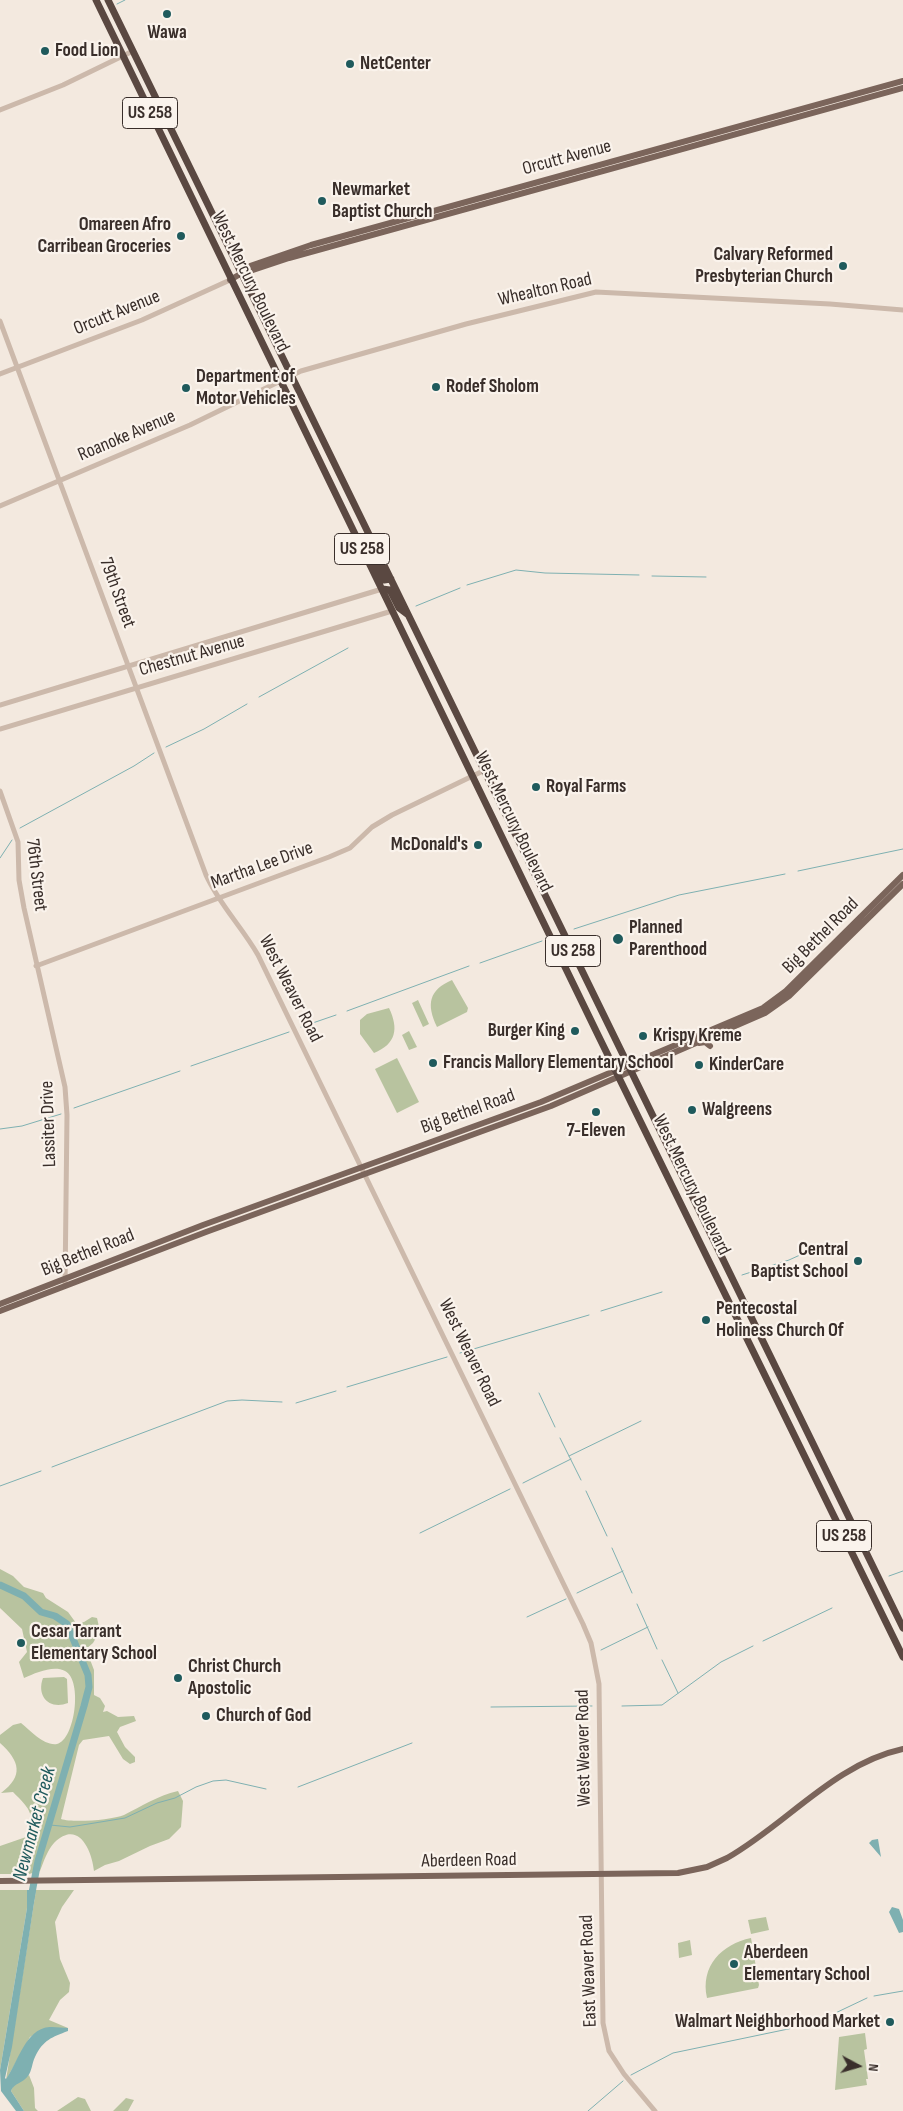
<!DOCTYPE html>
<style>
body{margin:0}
#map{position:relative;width:903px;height:2111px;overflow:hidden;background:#f3e9df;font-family:"Sofia Sans Condensed",sans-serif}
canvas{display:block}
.north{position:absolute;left:833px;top:2041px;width:50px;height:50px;-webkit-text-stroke:4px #faf3ec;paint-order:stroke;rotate:96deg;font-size:14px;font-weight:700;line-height:20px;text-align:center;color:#392e2a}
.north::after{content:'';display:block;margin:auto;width:18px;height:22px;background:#392e2a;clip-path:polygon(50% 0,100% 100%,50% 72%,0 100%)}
</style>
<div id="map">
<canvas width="903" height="2111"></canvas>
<div class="north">N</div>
</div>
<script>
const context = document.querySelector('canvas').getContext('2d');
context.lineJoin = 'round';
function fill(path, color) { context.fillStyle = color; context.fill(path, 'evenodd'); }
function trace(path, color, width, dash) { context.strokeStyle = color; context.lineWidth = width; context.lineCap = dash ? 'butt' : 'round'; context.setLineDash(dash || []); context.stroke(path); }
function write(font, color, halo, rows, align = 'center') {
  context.font = font + ' "Sofia Sans Condensed",sans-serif'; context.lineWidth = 4.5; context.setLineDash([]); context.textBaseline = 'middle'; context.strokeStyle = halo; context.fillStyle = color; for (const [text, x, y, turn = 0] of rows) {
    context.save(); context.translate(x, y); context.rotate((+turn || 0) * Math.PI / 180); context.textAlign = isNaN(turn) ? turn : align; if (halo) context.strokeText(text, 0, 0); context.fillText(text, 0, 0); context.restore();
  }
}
fill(new Path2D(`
 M 452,980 L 468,1008 L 467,1012 L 437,1027 C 426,1004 429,990 452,980 Z
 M 418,1000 L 429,1024 L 423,1027 L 412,1003 Z
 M 389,1008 C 399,1029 396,1044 374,1053 L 360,1034 L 360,1020 L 367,1014 Z
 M 409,1031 L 417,1047 L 409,1050 L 402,1035 Z
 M 397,1058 L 419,1102 L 397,1113 L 375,1069 Z
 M 0,1569 L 13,1576 L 24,1587 L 43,1593 L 46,1598 L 68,1612 L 76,1623 L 84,1622 L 92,1617 L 97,1618 L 100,1631 L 93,1643 L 86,1649 L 94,1670 L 94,1695 L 100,1698 L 105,1706 L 103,1712 L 107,1711 L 118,1717 L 134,1716 L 136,1721 L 120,1727 L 117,1732 L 125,1747 L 135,1757 L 135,1762 L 130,1764 L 123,1759 L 109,1736 L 83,1740 L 79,1745 L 61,1819 C 73,1823 112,1820 124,1815 C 142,1806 157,1796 178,1791 L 183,1801 L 181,1827 L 169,1839 L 150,1846 L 119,1861 L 105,1865 L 94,1871 C 92,1850 78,1819 54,1843 C 47,1851 44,1861 40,1871 L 29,1874 L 0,1874 L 0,1846 L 29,1836 C 35,1813 29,1808 13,1792 L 1,1793 C 24,1776 20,1761 0,1743 L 0,1735 L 13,1725 L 21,1723 C 31,1731 44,1746 57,1744 C 75,1740 83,1680 65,1671 C 53,1665 36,1673 24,1678 L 19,1662 L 27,1652 L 22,1629 L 0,1608 Z
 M 64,1677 L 67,1679 L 68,1703 C 50,1710 36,1697 43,1678 Z
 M 0,1890 L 27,1890 L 27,1908 L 0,2070 Z
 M 36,1890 L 74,1890 L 62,1907 L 55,1922 L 60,1959 L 70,1983 L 69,1992 L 60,2000 L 49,2020 L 68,2028 L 46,2028 L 30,2037 L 6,2080 Z
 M 766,1917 L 769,1930 L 751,1934 L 748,1920 Z
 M 751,1938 L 759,1985 L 758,1988 L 707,1998 C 700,1966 722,1944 751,1938 Z
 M 690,1940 L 692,1955 L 679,1958 L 678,1943 Z
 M 865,2033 L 867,2049 L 864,2050 L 868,2079 L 866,2079 L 867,2085 L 835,2090 L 839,2037 Z
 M 29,2075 L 34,2088 L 35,2108 L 38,2111 L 24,2111 L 11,2091 L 13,2086 Z
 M 78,2097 L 85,2099 L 91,2111 L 57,2111 Z
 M 126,2098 L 134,2100 L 128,2111 L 113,2111 Z`), '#b8c39f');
fill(new Path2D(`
 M 878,1839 L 881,1857 L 869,1843 L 872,1840 Z
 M 27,1890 L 36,1890 L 12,2047 L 5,2078 L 6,2079 C 17,2064 24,2034 44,2028 C 51,2026 61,2028 68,2028 L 68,2031 C 52,2037 43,2040 35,2057 C 32,2063 32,2071 28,2076 C 23,2083 14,2083 11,2091 L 24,2111 L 16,2111 L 1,2091 L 0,2070 L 27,1908 Z
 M 892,1907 L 899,1909 L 903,1920 L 903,1932 L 899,1933 L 889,1912 Z`), '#7eb0b1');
trace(new Path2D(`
 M 117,4 L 125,0
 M 652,576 L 706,577
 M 467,585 L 516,570 L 545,573 L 639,575
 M 416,606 L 460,588
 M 259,697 L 348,648
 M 166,747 L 204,729 L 247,704
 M 20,828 L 134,766 L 154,753
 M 0,858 L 12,840
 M 798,871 L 903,849
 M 574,929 L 679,895 L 785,874
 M 480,963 L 542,941
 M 347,1011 L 469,966
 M 301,1027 L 336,1015
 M 191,1066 L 289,1032
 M 74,1108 L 180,1071
 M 0,1129 L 22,1126 L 61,1114
 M 742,1275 L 789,1260 L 811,1250
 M 601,1311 L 662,1292
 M 460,1353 L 589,1315
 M 347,1387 L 447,1357
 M 539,1393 L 555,1427
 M 296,1403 L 336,1391
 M 560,1438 L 581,1480
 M 569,1456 L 641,1421
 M 52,1467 L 227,1401 L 242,1400 L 282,1402
 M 523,1483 L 571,1459
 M 0,1486 L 41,1471
 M 586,1491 L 607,1536
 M 420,1533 L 510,1489
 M 612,1548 L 632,1593
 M 889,1576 L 903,1571
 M 577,1593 L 623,1571
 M 637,1604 L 657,1649
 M 527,1617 L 566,1599
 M 763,1641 L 832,1608
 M 601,1650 L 648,1627
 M 662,1660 L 678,1693
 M 622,1706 L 662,1705 L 721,1662 L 753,1646
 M 491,1707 L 592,1706
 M 298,1787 L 412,1743
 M 50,1825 L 70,1827 L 125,1818 L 157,1803 L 175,1798 L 196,1787 L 213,1781 L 226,1780 L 266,1789
 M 874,1996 L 903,1991
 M 631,2075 L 673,2053 L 793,2028 L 827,2017 L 867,1998
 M 588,2111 L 623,2081`), '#7eb0b1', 1);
trace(new Path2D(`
 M 0,1585 L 24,1596 L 41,1612 L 55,1616 L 67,1624 L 88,1675 L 89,1687 L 84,1706 L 38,1861 L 31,1898`), '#7eb0b1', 7);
trace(new Path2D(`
 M 0,110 L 63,85 L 133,51
 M 0,321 L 206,875 C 219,904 242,927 258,955 L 583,1624 L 591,1643 L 599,1684 L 603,2023 L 609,2051 L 624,2074 L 655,2111
 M 0,374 L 142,320 L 230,280
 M 0,506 L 190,425 L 301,371 L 466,324 L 596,292 L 830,304 L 903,310
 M 0,705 L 382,589
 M 0,729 L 392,611
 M 0,791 L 18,842 L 19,880 L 24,908 L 65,1087 L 67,1115 L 65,1286
 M 36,966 L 329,857 L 350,848 L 372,827 L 392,815 L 485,770`), '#ccb9ab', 5);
trace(new Path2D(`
 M 244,273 L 289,258 L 903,88
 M 230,280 L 242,273 L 250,266 L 311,245 L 903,81
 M 699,1043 L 705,1042 L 710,1046
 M 0,1304 L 203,1225 L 541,1102 L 763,1008 L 786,991 L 903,875
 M 0,1311 L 206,1232 L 551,1106 L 765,1013 L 789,996 L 903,884
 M 0,1881 L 678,1873 L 707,1867 L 727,1858 C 787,1824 834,1764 903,1749`), '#7b655b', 6);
trace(new Path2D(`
 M 96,0 L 599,1037 L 903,1657
 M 108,0 L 903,1628
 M 368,556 L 376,565 L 384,580 L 391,579
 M 382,589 L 390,590 L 399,608 L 407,614`), '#5a4841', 7);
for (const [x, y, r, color] of [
 [167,14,5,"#1f5a5c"],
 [45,51,5,"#1f5a5c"],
 [350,64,5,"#1f5a5c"],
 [322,201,5,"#1f5a5c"],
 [181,236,5,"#1f5a5c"],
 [843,266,5,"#1f5a5c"],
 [436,387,5,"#1f5a5c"],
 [186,388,5,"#1f5a5c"],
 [536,787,5,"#1f5a5c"],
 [478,845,5,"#1f5a5c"],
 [618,939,6,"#1f5a5c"],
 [575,1031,5,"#1f5a5c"],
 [643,1036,5,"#1f5a5c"],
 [433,1063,5,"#1f5a5c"],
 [699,1065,5,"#1f5a5c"],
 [692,1110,5,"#1f5a5c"],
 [596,1112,5,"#1f5a5c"],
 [858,1261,5,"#1f5a5c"],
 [706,1320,5,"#1f5a5c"],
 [21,1643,5,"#1f5a5c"],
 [178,1678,5,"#1f5a5c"],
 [206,1716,5,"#1f5a5c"],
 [734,1964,5,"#1f5a5c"],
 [890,2022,5,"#1f5a5c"]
]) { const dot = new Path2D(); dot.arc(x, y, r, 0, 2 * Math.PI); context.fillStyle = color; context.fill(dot); trace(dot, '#faf3ec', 2); }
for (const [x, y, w] of [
 [150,113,55],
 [362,549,55],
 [573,951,55],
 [844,1536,55]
]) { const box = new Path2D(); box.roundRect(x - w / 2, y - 15.5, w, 31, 4); context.fillStyle = '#faf3ec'; context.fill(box); trace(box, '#392e2a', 1); }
write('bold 18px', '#392e2a', null, [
 ["US 258",150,113],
 ["US 258",362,549],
 ["US 258",573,951],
 ["US 258",844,1536]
]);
write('bold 19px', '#392e2a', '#faf3ec', [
 ["Wawa",167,33,"center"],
 ["Food Lion",55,51],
 ["NetCenter",360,64],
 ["Newmarket",332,190],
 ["Baptist Church",332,212],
 ["Omareen Afro",171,225,"right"],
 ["Carribean Groceries",171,247,"right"],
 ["Calvary Reformed",833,255,"right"],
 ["Presbyterian Church",833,277,"right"],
 ["Department of",196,377],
 ["Motor Vehicles",196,399],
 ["Rodef Sholom",446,387],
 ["Royal Farms",546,787],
 ["McDonald's",468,845,"right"],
 ["Planned",629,928],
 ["Parenthood",629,950],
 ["Burger King",565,1031,"right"],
 ["Krispy Kreme",653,1036],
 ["Francis Mallory Elementary School",443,1063],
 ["KinderCare",709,1065],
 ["Walgreens",702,1110],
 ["7-Eleven",596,1131,"center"],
 ["Central",848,1250,"right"],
 ["Baptist School",848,1272,"right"],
 ["Pentecostal",716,1309],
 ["Holiness Church Of",716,1331],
 ["Cesar Tarrant",31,1632],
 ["Elementary School",31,1654],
 ["Christ Church",188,1667],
 ["Apostolic",188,1689],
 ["Church of God",216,1716],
 ["Aberdeen",744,1953],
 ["Elementary School",744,1975],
 ["Walmart Neighborhood Market",880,2022,"right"]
], 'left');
write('19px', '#392e2a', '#faf3ec', [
 ["Orcutt Avenue",567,158,-15],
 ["West Mercury Boulevard",250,282,64],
 ["Whealton Road",545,290,-13],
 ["Orcutt Avenue",117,313,-22],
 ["Roanoke Avenue",127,436,-23],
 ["79th Street",117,593,70],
 ["Chestnut Avenue",192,656,-16],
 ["West Mercury Boulevard",513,822,64],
 ["Martha Lee Drive",262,866,-20],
 ["76th Street",36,875,83],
 ["Big Bethel Road",821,936,-45],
 ["West Weaver Road",290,989,63],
 ["Big Bethel Road",468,1112,-20],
 ["Lassiter Drive",49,1124,-92],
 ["West Mercury Boulevard",691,1185,64],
 ["Big Bethel Road",88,1253,-22],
 ["West Weaver Road",469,1353,64],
 ["West Weaver Road",584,1748,-91],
 ["Aberdeen Road",469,1861,-1],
 ["East Weaver Road",589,1971,-92]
]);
write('italic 20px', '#1f5a5c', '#faf3ec', [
 ["Newmarket Creek",35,1824,-75]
]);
</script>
